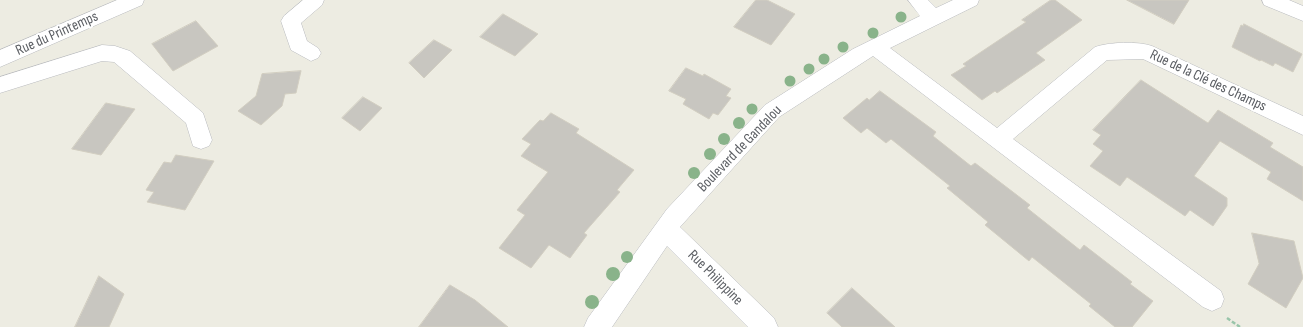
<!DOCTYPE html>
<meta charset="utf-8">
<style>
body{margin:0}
canvas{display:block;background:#edece2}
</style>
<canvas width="1303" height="327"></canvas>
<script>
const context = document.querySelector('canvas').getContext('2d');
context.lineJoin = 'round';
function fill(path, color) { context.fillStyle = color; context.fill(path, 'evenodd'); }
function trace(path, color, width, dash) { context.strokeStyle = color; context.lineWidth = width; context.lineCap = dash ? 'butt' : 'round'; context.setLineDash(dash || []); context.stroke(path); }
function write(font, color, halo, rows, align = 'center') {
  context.font = font + ' "Sofia Sans Condensed",sans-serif'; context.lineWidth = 4; context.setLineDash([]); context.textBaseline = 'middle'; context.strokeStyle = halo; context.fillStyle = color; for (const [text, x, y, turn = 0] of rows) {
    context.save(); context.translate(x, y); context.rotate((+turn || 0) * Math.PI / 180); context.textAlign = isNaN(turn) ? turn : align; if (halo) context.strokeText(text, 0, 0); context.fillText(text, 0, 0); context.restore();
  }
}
const building = new Path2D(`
 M 756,0 L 767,0 L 795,14 L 771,45 L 734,27 Z
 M 1051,0 L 1055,0 L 1082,20 L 1036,53 L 1045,60 L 997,93 L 995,91 L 982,100 L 951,75 L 966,66 L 963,64 L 1026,22 L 1022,20 Z
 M 1127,0 L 1189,0 L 1174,24 Z
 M 503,14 L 538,34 L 515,56 L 480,37 Z
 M 196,21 L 218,46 L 173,71 L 152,44 Z
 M 1244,24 L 1302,54 L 1293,72 L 1275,63 L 1273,66 L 1261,60 L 1260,61 L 1232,47 L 1241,25 L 1243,26 Z
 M 434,40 L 452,50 L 424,78 L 409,63 Z
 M 686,68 L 703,76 L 704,74 L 731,89 L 726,96 L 731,98 L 718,115 L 713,113 L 709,119 L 683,104 L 686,99 L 669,91 Z
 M 301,71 L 296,93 L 285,94 L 282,106 L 261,125 L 238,111 L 256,96 L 262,74 Z
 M 1141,80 L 1208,123 L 1218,110 L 1273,143 L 1270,147 L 1303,167 L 1303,201 L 1267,179 L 1271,172 L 1220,141 L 1194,176 L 1227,198 L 1227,206 L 1213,226 L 1190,210 L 1185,216 L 1127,177 L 1120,186 L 1090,166 L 1103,151 L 1093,144 L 1101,135 L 1093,130 Z
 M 880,91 L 936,132 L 933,136 L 971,166 L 975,163 L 1030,205 L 1027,208 L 1080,250 L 1084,245 L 1132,282 L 1130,284 L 1153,301 L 1132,327 L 1115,327 L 1089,306 L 1091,304 L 1032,257 L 1029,261 L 985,225 L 988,222 L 947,188 L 950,186 L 891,139 L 886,143 L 867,128 L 861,133 L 843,118 L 867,98 L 869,100 Z
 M 363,97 L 382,108 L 360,131 L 342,118 Z
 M 106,103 L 135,109 L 101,155 L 72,149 Z
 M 551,113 L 579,129 L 576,133 L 634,170 L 617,190 L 620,192 L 584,233 L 587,235 L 570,258 L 549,245 L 531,268 L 499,248 L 525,215 L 517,210 L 548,172 L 521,156 L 531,144 L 522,139 L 540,120 L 543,121 Z
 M 176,155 L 214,161 L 185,210 L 147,202 L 154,192 L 146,190 L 164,162 L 171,163 Z
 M 1252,233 L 1294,241 L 1303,278 L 1286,308 L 1248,284 L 1259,264 Z
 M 99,276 L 124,294 L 109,327 L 75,327 Z
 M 450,285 L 475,300 L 508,327 L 419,327 Z
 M 852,288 L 895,327 L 842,327 L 827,313 Z`);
fill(building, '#c8c6c0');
trace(building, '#d2cec1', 1);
const minor = new Path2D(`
 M 117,0 L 144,0 L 142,5 L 0,67 L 0,50 Z
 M 303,0 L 324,0 L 322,5 L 301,23 L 307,41 L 318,48 L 321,53 L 318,58 L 311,61 L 291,50 L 281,21 L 284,16 Z
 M 908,0 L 928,0 L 936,8 L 953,0 L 979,0 L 977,5 L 890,48 L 997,128 L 1095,47 C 1109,42 1138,41 1152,46 L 1303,116 L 1303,135 L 1143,59 L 1107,60 L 1013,139 L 1221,291 L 1224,299 L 1221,307 L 1212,311 L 1203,307 L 873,56 L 779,117 L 680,227 L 774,318 L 778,327 L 748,327 L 667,246 L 612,327 L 584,327 L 588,318 L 667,209 L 765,105 L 853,49 L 920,16 Z
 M 1262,0 L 1289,0 L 1303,6 L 1303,21 L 1264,5 Z
 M 102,45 L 115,46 L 130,51 L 203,113 L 212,140 L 209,146 L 201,149 L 193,146 L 186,123 L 114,62 L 102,61 L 0,93 L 0,77 Z`);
trace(minor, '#b8babe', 1);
trace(new Path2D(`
 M 1227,318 L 1240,327`), '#99c5aa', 2.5, [4, 2]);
fill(minor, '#fff');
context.fillStyle = '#89b38a';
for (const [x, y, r] of [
 [901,17,5.5],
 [873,33,5.5],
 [843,47,5.5],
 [824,59,5.5],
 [809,69,5.5],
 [790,81,5.5],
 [752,109,5.5],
 [739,123,6],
 [724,139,6],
 [710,154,6],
 [694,173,6],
 [627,257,6],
 [613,274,7],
 [592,302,7]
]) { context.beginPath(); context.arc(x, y, r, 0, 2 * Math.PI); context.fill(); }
write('15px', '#5b5e63', '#fff', [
 ["Rue du Printemps",57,34,-24],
 ["Rue de la Clé des Champs",1208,81,25],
 ["Boulevard de Gandalou",740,149,-46],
 ["Rue Philippine",715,278,45]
]);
</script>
